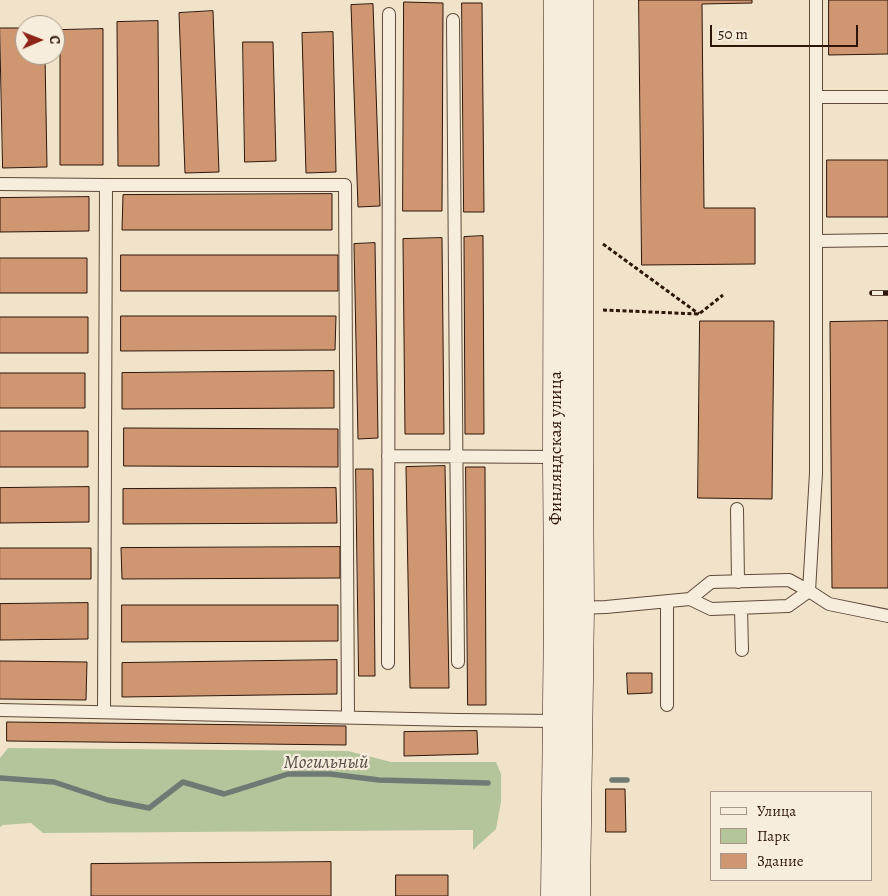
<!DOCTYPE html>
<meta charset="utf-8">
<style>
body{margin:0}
#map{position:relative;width:888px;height:896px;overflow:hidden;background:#f1e3ca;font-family:Alegreya,serif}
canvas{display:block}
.legend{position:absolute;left:710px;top:791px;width:162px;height:90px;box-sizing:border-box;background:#f6eddd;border:1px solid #a69788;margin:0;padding:6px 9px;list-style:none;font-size:15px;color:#2e1609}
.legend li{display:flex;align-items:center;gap:10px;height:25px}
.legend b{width:25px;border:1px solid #a69788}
.north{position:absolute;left:15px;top:15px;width:50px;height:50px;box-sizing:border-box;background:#f6eddd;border:1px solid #a69788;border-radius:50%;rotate:89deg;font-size:14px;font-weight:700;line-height:20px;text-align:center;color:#2e1609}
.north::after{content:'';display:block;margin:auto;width:18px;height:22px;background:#8f2418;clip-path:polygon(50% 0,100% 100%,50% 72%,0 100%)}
.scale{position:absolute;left:710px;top:25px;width:148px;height:22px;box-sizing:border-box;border:2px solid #2e1609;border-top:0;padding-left:6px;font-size:15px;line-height:18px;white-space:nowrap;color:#2e1609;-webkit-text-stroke:4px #f6eddd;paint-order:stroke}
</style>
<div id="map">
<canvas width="888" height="896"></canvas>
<ul class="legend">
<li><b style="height:6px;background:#f6eddd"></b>Улица</li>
<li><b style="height:14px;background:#b4c59b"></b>Парк</li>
<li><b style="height:14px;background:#cf9672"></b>Здание</li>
</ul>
<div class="north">С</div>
<div class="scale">50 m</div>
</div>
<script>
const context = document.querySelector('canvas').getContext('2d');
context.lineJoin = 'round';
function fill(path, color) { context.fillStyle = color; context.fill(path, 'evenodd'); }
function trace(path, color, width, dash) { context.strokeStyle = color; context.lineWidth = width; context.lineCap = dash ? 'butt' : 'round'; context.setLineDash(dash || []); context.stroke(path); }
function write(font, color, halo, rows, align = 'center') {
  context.font = font + ' Alegreya,serif'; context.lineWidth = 4.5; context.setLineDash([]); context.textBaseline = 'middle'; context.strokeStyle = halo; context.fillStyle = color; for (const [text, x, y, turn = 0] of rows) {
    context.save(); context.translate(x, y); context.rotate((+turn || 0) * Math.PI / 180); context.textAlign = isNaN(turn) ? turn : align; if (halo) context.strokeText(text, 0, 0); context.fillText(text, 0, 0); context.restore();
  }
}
fill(new Path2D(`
 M 8,748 L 348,751 L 391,762 L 496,762 L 501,774 L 501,802 L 496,829 L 473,850 L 473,830 L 43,833 L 31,823 L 3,825 L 0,827 L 0,758 Z`), '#b4c59b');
trace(new Path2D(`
 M 0,778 L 54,782 L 108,800 L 149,808 L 183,782 L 224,794 L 288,774 L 330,774 L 379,780 L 488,783
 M 612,780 L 627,780`), '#6f7a74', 5.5);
const building = new Path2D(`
 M 639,0 L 752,0 L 752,3 L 702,4 L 704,208 L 755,208 L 755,264 L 642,265 Z
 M 829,0 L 888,0 L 888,54 L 829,55 Z
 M 404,2 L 443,3 L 442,211 L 403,211 Z
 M 462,3 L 482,3 L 484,212 L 464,212 Z
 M 373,4 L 380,206 L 358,207 L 351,5 Z
 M 213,11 L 219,172 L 185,173 L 179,13 Z
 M 158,21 L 159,166 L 118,166 L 117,22 Z
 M 0,28 L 25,28 L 25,55 L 45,55 L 47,167 L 3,168 Z
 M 103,29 L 103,165 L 60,165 L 60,30 Z
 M 333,32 L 336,172 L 306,173 L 302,33 Z
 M 243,42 L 273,42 L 276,161 L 245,162 Z
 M 827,160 L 888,160 L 888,217 L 827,217 Z
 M 332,194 L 332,230 L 122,230 L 123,195 Z
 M 89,197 L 89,231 L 0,232 L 0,198 Z
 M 483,236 L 484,434 L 465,434 L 464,237 Z
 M 442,238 L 444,434 L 405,434 L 403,239 Z
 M 375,243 L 378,438 L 358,439 L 354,244 Z
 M 121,255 L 338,255 L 338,291 L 121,291 Z
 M 0,258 L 87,258 L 87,293 L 0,293 Z
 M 121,316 L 336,316 L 335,350 L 121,351 Z
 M 0,317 L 88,317 L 88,353 L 0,353 Z
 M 700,321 L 774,321 L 772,499 L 698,498 Z
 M 888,321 L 888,588 L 832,588 L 830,322 Z
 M 334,371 L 334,408 L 122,409 L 122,373 Z
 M 0,373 L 85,373 L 85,408 L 0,408 Z
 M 124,428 L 338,429 L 338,467 L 124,466 Z
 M 0,431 L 88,431 L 88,467 L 0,467 Z
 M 445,466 L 449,688 L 410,688 L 406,467 Z
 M 466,467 L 485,467 L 486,705 L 468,705 Z
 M 356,469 L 373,469 L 375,676 L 359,676 Z
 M 89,487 L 89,522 L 0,523 L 0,488 Z
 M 336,488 L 337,523 L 123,524 L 123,489 Z
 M 340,547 L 340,578 L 122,579 L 121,548 Z
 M 0,548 L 91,548 L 91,579 L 0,579 Z
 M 88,603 L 88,639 L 0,640 L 0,604 Z
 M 122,605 L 338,605 L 338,641 L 122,642 Z
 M 337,660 L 337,694 L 122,697 L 122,663 Z
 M 0,661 L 87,662 L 86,700 L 0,699 Z
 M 627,673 L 652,673 L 652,693 L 628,694 Z
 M 7,722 L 346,726 L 346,745 L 7,741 Z
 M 477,731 L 478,754 L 404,756 L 404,732 Z
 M 606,789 L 625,789 L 626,832 L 606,832 Z
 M 331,862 L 331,896 L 91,896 L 91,864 Z
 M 396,875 L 448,875 L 448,896 L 396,896 Z`);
fill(building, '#cf9672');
trace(building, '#2e1609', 1);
const lane = new Path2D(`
 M 816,0 L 816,473 L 809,591 L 829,604 L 888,616
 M 453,20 L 458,662
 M 816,97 L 888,97
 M 0,184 L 106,185 L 345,185 L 348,717
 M 816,241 L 888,240
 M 388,456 L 559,457
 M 737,509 L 738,582
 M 667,602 L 667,705
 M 577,608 L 606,607 L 690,599 L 711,609 L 788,606 L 809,591 L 789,580 L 711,582 L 690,599
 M 741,608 L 742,650
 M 388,663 L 389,14
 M 0,710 L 458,720 L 556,721
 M 104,712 L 106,185`);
const secondary = new Path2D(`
 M 555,896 L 558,608 L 557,457 L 558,0
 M 576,896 L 580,608 L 579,457 L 579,0`);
trace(lane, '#5f4939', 14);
trace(secondary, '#2e1609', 29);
trace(new Path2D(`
 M 603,244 L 699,314
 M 603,310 L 699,314 L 723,295`), '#2e1609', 3, [4, 2.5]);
trace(lane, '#f6eddd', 12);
trace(secondary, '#f6eddd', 28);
const rail = new Path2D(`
 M 872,293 L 888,293`);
trace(rail, '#2e1609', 5.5);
trace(rail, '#f6eddd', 4, [11]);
write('18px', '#2e1609', '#f6eddd', [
 ["Финляндская улица",557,448,-90]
]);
write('italic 19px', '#545048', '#f6eddd', [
 ["Могильный",326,763]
]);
</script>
